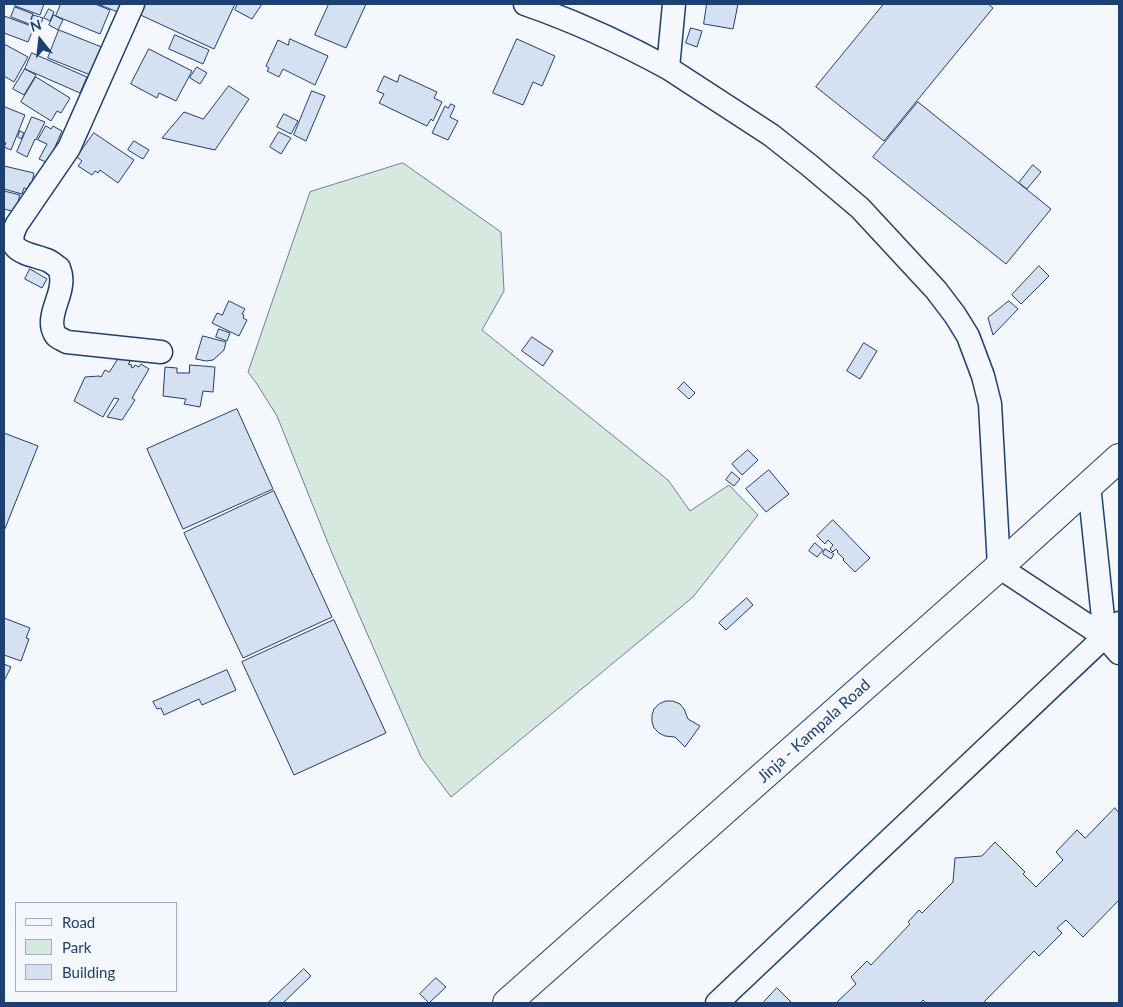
<!DOCTYPE html>
<style>
body{margin:0}
#map{position:relative;width:1123px;height:1007px;overflow:hidden;background:#f4f7fb;font-family:Lato,sans-serif}
canvas{display:block}
.frame{position:absolute;inset:0;border:5px solid #1d3f73;pointer-events:none}
.legend{position:absolute;left:15px;top:902px;width:162px;height:90px;box-sizing:border-box;background:#f4f7fb;border:1px solid #9eadc5;margin:0;padding:6px 9px;list-style:none;font-size:15px;color:#1d3f73}
.legend li{display:flex;align-items:center;gap:10px;height:25px}
.legend b{width:25px;border:1px solid #9eadc5}
.north{position:absolute;left:15px;top:15px;width:50px;height:50px;-webkit-text-stroke:4px #f4f7fb;paint-order:stroke;rotate:344deg;font-size:14px;font-weight:700;line-height:20px;text-align:center;color:#1d3f73}
.north::after{content:'';display:block;margin:auto;width:18px;height:22px;background:#1d3f73;clip-path:polygon(50% 0,100% 100%,50% 72%,0 100%)}
</style>
<div id="map">
<canvas width="1123" height="1007"></canvas>
<div class="frame"></div>
<ul class="legend">
<li><b style="height:6px;background:#f4f7fb"></b>Road</li>
<li><b style="height:14px;background:#d7e8df"></b>Park</li>
<li><b style="height:14px;background:#d5e0f0"></b>Building</li>
</ul>
<div class="north">N</div>
</div>
<script>
const context = document.querySelector('canvas').getContext('2d');
context.lineJoin = 'round';
function fill(path, color) { context.fillStyle = color; context.fill(path, 'evenodd'); }
function trace(path, color, width, dash) { context.strokeStyle = color; context.lineWidth = width; context.lineCap = dash ? 'butt' : 'round'; context.setLineDash(dash || []); context.stroke(path); }
function write(font, color, halo, rows, align = 'center') {
  context.font = font + ' Lato,sans-serif'; context.lineWidth = 4; context.setLineDash([]); context.textBaseline = 'middle'; context.strokeStyle = halo; context.fillStyle = color; for (const [text, x, y, turn = 0] of rows) {
    context.save(); context.translate(x, y); context.rotate((+turn || 0) * Math.PI / 180); context.textAlign = isNaN(turn) ? turn : align; if (halo) context.strokeText(text, 0, 0); context.fillText(text, 0, 0); context.restore();
  }
}
const green = new Path2D(`
 M 403,163 L 501,232 L 504,291 L 482,330 L 668,480 L 690,511 L 729,485 L 758,515 L 693,597 L 451,797 L 421,757 L 332,553 L 277,416 L 257,384 L 248,372 L 310,192 Z`);
fill(green, '#d7e8df');
trace(green, '#687fa3', 1);
const building = new Path2D(`
 M 16,4 L 44,4 L 40,15 L 15,6 Z
 M 61,4 L 95,4 L 110,10 L 100,34 L 56,16 Z
 M 98,4 L 128,4 L 124,14 Z
 M 138,4 L 235,4 L 214,49 L 134,12 Z
 M 238,4 L 262,4 L 252,19 L 235,10 Z
 M 329,4 L 366,4 L 346,48 L 315,35 Z
 M 707,4 L 738,4 L 733,29 L 704,24 Z
 M 884,4 L 988,4 L 993,8 L 884,141 L 816,87 Z
 M 15,7 L 33,14 L 29,24 L 11,17 Z
 M 49,9 L 54,12 L 50,21 L 44,18 Z
 M 33,15 L 43,18 L 40,26 L 31,22 Z
 M 54,15 L 63,20 L 58,30 L 49,25 Z
 M 4,16 L 34,27 L 28,42 L 4,33 Z
 M 691,28 L 702,31 L 697,47 L 686,43 Z
 M 59,30 L 104,48 L 93,76 L 48,58 Z
 M 175,35 L 209,50 L 203,64 L 169,49 Z
 M 290,39 L 328,56 L 315,85 L 283,69 L 279,77 L 267,71 L 269,68 L 266,66 L 278,40 L 288,45 Z
 M 517,39 L 555,56 L 542,86 L 533,82 L 523,105 L 493,93 Z
 M 4,44 L 28,57 L 14,82 L 4,76 Z
 M 149,49 L 192,71 L 176,101 L 159,93 L 157,98 L 131,84 Z
 M 32,53 L 87,77 L 80,93 L 25,69 Z
 M 197,67 L 207,73 L 200,84 L 190,78 Z
 M 25,69 L 36,75 L 24,95 L 13,89 Z
 M 400,75 L 437,92 L 434,98 L 442,102 L 433,121 L 431,119 L 427,126 L 379,103 L 384,94 L 377,91 L 384,76 L 397,82 Z
 M 36,77 L 70,98 L 61,113 L 57,111 L 51,121 L 21,102 Z
 M 229,86 L 249,99 L 215,150 L 162,138 L 184,112 L 203,119 Z
 M 312,91 L 325,96 L 306,141 L 294,135 Z
 M 918,102 L 1051,209 L 1006,264 L 873,157 Z
 M 451,104 L 455,106 L 450,117 L 458,121 L 448,140 L 432,133 L 445,106 L 448,108 Z
 M 5,107 L 25,115 L 11,150 L 4,147 L 6,143 L 4,142 L 4,111 Z
 M 284,114 L 298,121 L 291,134 L 277,127 Z
 M 32,117 L 45,122 L 36,140 L 35,139 L 27,157 L 17,152 Z
 M 46,126 L 51,129 L 53,126 L 62,131 L 48,163 L 39,159 L 47,144 L 38,140 Z
 M 20,131 L 24,133 L 21,139 L 18,137 Z
 M 279,132 L 291,138 L 281,154 L 270,147 Z
 M 94,133 L 134,160 L 118,183 L 100,170 L 98,173 L 95,171 L 92,175 L 78,166 L 82,161 L 77,157 Z
 M 134,141 L 149,150 L 143,159 L 128,150 Z
 M 1033,165 L 1041,172 L 1027,189 L 1019,183 Z
 M 4,166 L 34,173 L 32,183 L 30,183 L 28,189 L 24,188 L 22,194 L 4,189 Z
 M 4,191 L 20,195 L 15,212 L 4,209 Z
 M 1039,266 L 1049,276 L 1021,304 L 1012,295 Z
 M 30,269 L 47,279 L 42,288 L 25,279 Z
 M 229,301 L 245,309 L 242,314 L 244,315 L 243,318 L 247,320 L 239,336 L 212,323 L 217,313 L 222,315 Z
 M 1009,301 L 1018,309 L 993,335 L 988,318 Z
 M 219,329 L 230,333 L 227,341 L 216,337 Z
 M 203,336 L 226,342 L 224,350 L 213,360 L 206,361 L 196,359 Z
 M 532,337 L 553,351 L 543,366 L 522,351 Z
 M 864,343 L 877,351 L 860,379 L 847,371 Z
 M 122,353 L 130,362 L 128,364 L 132,365 L 131,367 L 133,368 L 135,365 L 139,367 L 141,364 L 149,369 L 132,398 L 135,400 L 122,420 L 107,417 L 119,399 L 114,398 L 103,417 L 74,401 L 85,377 L 99,376 L 101,377 L 105,370 L 109,372 Z
 M 190,365 L 215,367 L 213,392 L 203,391 L 200,407 L 184,404 L 186,399 L 163,396 L 165,367 L 177,368 L 177,373 L 189,373 Z
 M 684,382 L 695,393 L 689,399 L 678,389 Z
 M 237,409 L 273,489 L 183,529 L 147,449 Z
 M 4,433 L 38,446 L 4,531 Z
 M 748,450 L 758,460 L 742,475 L 732,464 Z
 M 769,470 L 789,494 L 766,512 L 746,489 Z
 M 732,472 L 740,479 L 734,486 L 726,480 Z
 M 274,491 L 332,617 L 243,658 L 184,533 Z
 M 833,520 L 870,558 L 855,572 L 843,560 L 844,559 L 837,552 L 838,551 L 836,549 L 833,552 L 830,549 L 833,545 L 828,540 L 825,544 L 817,536 Z
 M 815,543 L 823,550 L 817,557 L 809,551 Z
 M 825,549 L 834,554 L 831,559 L 823,554 Z
 M 747,598 L 753,605 L 726,630 L 719,623 Z
 M 4,618 L 30,628 L 26,638 L 29,639 L 21,661 L 4,655 Z
 M 334,620 L 386,733 L 294,775 L 242,662 Z
 M 4,664 L 11,667 L 4,681 Z
 M 227,670 L 236,690 L 202,705 L 199,699 L 164,715 L 161,708 L 157,709 L 153,702 Z
 M 666,701 L 673,701 L 680,704 L 684,709 L 688,719 L 700,726 L 685,747 L 675,737 L 665,736 L 659,733 L 654,728 L 652,722 L 652,715 L 654,709 L 659,704 Z
 M 1115,808 L 1119,813 L 1119,900 L 1083,937 L 1066,920 L 1057,928 L 1062,933 L 1039,956 L 1034,951 L 983,1003 L 926,1003 L 923,1000 L 920,1003 L 836,1003 L 856,984 L 851,977 L 867,961 L 871,965 L 910,924 L 908,922 L 919,910 L 922,913 L 953,882 L 955,858 L 982,856 L 995,842 L 1025,872 L 1023,874 L 1036,887 L 1063,860 L 1056,852 L 1077,830 L 1085,838 Z
 M 304,969 L 311,976 L 283,1003 L 268,1003 Z
 M 436,978 L 446,987 L 429,1003 L 420,994 Z
 M 777,988 L 792,1003 L 763,1003 Z`);
fill(building, '#d5e0f0');
trace(building, '#1d3f73', 1);
const minor = new Path2D(`
 M 133,4 L 69,148 L 17,224 C 1,254 31,253 49,261 C 53,263 56,266 59,268 C 61,273 62,279 61,285 C 60,299 47,318 54,332 C 56,338 62,339 67,342 L 161,352
 M 525,4 C 574,21 622,43 668,68 L 771,135 L 809,165 L 860,208 L 936,290 L 955,315 L 968,336 L 983,376 L 990,404 L 999,567 L 1105,637 L 1119,653
 M 668,68 L 674,4
 M 1089,485 L 1105,637
 M 717,1003 L 1119,623`);
const highway = new Path2D(`
 M 507,1003 L 999,567 L 1119,458`);
trace(minor, '#1d3f73', 25);
trace(highway, '#1d3f73', 30);
trace(minor, '#f4f7fb', 22);
trace(highway, '#f4f7fb', 28);
write('16px', '#1d3f73', '#f4f7fb', [
 ["Jinja - Kampala Road",814,731,-42]
]);
</script>
